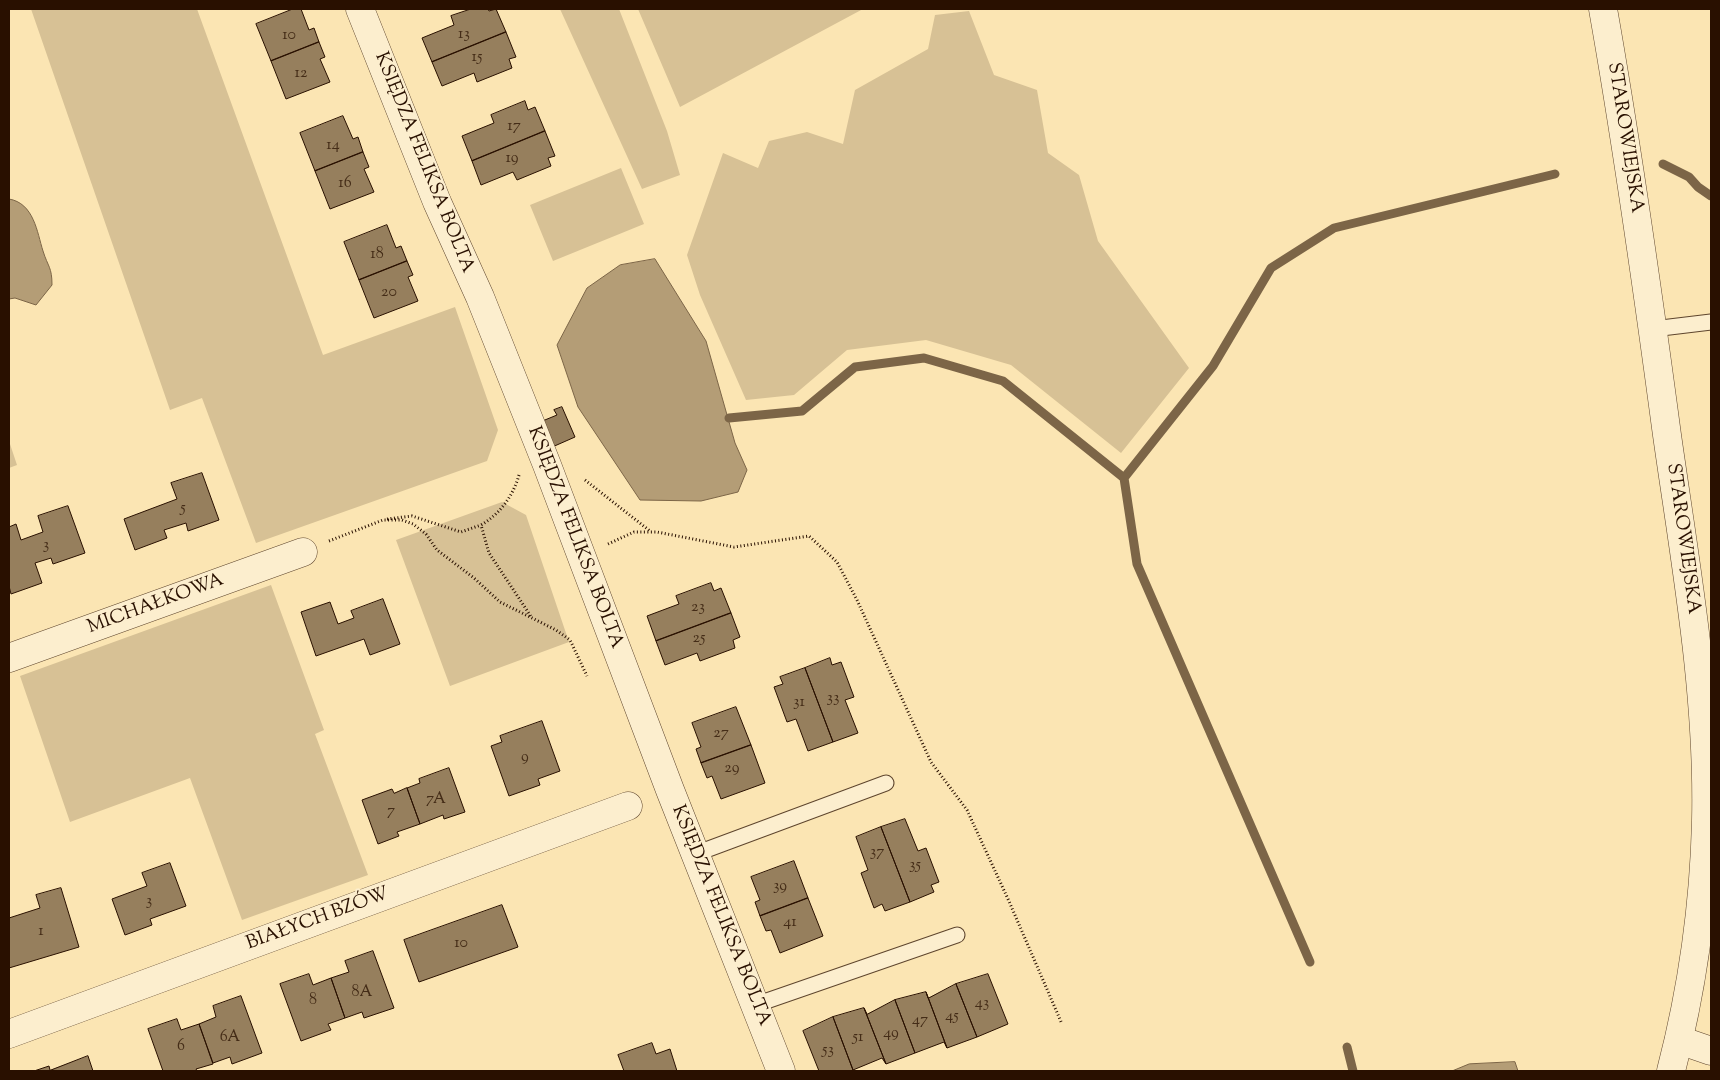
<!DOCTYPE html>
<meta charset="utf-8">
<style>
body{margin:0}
#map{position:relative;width:1720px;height:1080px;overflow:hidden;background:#fbe5b3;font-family:"Sorts Mill Goudy",serif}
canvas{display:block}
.frame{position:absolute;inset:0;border:10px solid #291000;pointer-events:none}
</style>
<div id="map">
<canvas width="1720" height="1080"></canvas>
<div class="frame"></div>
</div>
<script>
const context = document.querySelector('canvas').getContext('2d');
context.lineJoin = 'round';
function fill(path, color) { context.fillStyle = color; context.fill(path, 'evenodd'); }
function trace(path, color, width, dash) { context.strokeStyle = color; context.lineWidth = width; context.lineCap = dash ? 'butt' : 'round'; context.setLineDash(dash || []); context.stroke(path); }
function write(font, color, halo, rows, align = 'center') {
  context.font = font + ' "Sorts Mill Goudy",serif'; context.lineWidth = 4; context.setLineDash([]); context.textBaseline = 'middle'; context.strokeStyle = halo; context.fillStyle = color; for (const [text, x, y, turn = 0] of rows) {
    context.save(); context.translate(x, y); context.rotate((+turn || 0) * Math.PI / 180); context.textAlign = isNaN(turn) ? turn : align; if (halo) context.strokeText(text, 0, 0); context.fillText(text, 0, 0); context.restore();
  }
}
fill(new Path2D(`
 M 31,9 L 197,9 L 323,355 L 455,307 L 498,430 L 487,461 L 256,543 L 202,398 L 170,410 Z
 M 560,9 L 619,9 L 667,131 L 680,175 L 642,189 Z
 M 638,9 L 863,9 L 680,107 Z
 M 969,11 L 994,75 L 1037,90 L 1048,153 L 1079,175 L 1098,241 L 1189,368 L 1121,453 L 1011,365 L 926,340 L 847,350 L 794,395 L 746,400 L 700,295 L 687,255 L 723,153 L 758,168 L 769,141 L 807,132 L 843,144 L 855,90 L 928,49 L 935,15 Z
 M 621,168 L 644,224 L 553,261 L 530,205 Z
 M 9,441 L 17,465 L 9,468 Z
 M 502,502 L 526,515 L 569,642 L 450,686 L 396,540 Z
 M 271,585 L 324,730 L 315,734 L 368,875 L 242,920 L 190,778 L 70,822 L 20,676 Z`), '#d7c195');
const water = new Path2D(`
 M 9,199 C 34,203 37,232 43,251 C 48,267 52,267 52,285 L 36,305 L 15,298 L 9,299 Z
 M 655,259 L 706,341 L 735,443 L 747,470 L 738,492 L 701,501 L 640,500 L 578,407 L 557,345 L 587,288 L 620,265 Z
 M 1515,1062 L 1518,1071 L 1452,1071 L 1469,1064 Z`);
fill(water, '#b49d76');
trace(water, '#7c6547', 1);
trace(new Path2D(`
 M 1663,164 L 1689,177 L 1698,187 L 1711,196
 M 729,418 L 802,411 L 855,367 L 924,358 L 1003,381 L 1124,478 L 1137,564 L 1310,962
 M 1124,478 L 1213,366 L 1271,268 L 1334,228 L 1555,174
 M 1347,1047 L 1353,1071`), '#7c6547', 9);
const building = new Path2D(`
 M 293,9 L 301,9 L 309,30 L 314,28 L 319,42 L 271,61 L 256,24 Z
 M 471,9 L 488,9 L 489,11 L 496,9 L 506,32 L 432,62 L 422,38 L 454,25 L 451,16 Z
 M 506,32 L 516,57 L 509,59 L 512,68 L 477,82 L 474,73 L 442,86 L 432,62 Z
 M 319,42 L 325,57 L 320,59 L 330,82 L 286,99 L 271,61 Z
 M 525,101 L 528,110 L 535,107 L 545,131 L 472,161 L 462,136 L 494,123 L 491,115 Z
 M 343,116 L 353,139 L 358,137 L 363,152 L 315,171 L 300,133 Z
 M 545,131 L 555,156 L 548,158 L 551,166 L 517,180 L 513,172 L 481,185 L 472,161 Z
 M 363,152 L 369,167 L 364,169 L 374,192 L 330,209 L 315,171 Z
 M 387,225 L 396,248 L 401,246 L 407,261 L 359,280 L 344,242 Z
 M 407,261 L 413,275 L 408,277 L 418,301 L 374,318 L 359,280 Z
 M 562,407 L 575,437 L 550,448 L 540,422 L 557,415 L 554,410 Z
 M 202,473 L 219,520 L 188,531 L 186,523 L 164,530 L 167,538 L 135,550 L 124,519 L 177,499 L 171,483 Z
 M 68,506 L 85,553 L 53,564 L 51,558 L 35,563 L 42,583 L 11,594 L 9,586 L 9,527 L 16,524 L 21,540 L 43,532 L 38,516 Z
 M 711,583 L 714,591 L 721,588 L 731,613 L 656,641 L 647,616 L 679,604 L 676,596 Z
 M 383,599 L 400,644 L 370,655 L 364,639 L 316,656 L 301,612 L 330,602 L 338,624 L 354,618 L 351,611 Z
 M 731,613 L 740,637 L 733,640 L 735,648 L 700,661 L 697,653 L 665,665 L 656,641 Z
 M 830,658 L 832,665 L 841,662 L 854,697 L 845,700 L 858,733 L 833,742 L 805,668 Z
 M 805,668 L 833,742 L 808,751 L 796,719 L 787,722 L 774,687 L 783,684 L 780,677 Z
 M 736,707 L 751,745 L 701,763 L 696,749 L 701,747 L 692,723 Z
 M 542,721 L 560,771 L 538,779 L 540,785 L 509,796 L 491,746 L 502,742 L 500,736 Z
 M 751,745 L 765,783 L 721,799 L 712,776 L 707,778 L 701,763 Z
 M 449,768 L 465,812 L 444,819 L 443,815 L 420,824 L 407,788 L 420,783 L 419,779 Z
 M 407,788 L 420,824 L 397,832 L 399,836 L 378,844 L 362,800 L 392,789 L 394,793 Z
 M 905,819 L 918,851 L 926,848 L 939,882 L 931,885 L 934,892 L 910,902 L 881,827 Z
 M 881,827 L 910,902 L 885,911 L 882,904 L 874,908 L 861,873 L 868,870 L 856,837 Z
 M 794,861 L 808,898 L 760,916 L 755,902 L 760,900 L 751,877 Z
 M 170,863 L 186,906 L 150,919 L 152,925 L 125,935 L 112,899 L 147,886 L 142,873 Z
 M 61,888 L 79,947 L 9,968 L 9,918 L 40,908 L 36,895 Z
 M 808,898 L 823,936 L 780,953 L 771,930 L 766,931 L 760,916 Z
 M 502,905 L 518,947 L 419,982 L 404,940 Z
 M 373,951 L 394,1008 L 364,1018 L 362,1012 L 345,1018 L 331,978 L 349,972 L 345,961 Z
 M 309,974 L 313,985 L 331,978 L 345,1018 L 328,1024 L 331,1030 L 301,1041 L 280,984 Z
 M 988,974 L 1008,1024 L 977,1037 L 956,984 Z
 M 956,984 L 977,1037 L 947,1048 L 926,992 L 928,998 Z
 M 926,992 L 947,1048 L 944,1042 L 915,1053 L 895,1000 Z
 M 241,996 L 262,1053 L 232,1064 L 230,1057 L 213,1063 L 199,1024 L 216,1017 L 213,1006 Z
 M 895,1000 L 915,1053 L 886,1064 L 864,1008 L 867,1014 Z
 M 864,1008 L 886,1064 L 882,1058 L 853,1070 L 833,1017 Z
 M 833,1017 L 853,1070 L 850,1071 L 819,1071 L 803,1031 Z
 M 177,1019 L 181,1030 L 199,1024 L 213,1064 L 196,1069 L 197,1071 L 163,1071 L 148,1029 Z
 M 652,1043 L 656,1054 L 670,1049 L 677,1071 L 624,1071 L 618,1055 Z
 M 88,1056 L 93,1071 L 34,1071 L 49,1066 L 50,1070 Z`);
fill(building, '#967f5d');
trace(building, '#291000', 1);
const service = new Path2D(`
 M 1653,329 L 1711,322
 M 695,854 L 886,783
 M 755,1005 L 957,935`);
const minor = new Path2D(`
 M 360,9 L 437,202 L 480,297 L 547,465 L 670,790 L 781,1071
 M 9,658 L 303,552
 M 9,1034 L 628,806
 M 1679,1040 L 1711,1051`);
const tertiary = new Path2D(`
 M 1603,9 C 1628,150 1648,293 1667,435 C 1685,562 1709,692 1706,821 C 1704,905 1692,990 1671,1071`);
trace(service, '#5e452d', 17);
trace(minor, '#5e452d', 29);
trace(tertiary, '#5e452d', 29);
trace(new Path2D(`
 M 519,475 C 513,496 500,514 481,525 L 489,553 L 532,618
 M 585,480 L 650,531
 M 387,519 L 412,516 L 461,532 L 481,525
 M 329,541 L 383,520 L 402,520 L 413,524 L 426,534 L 437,550 L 474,578 L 500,602 L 556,630 L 570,640 L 587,676
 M 608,544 L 634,532 L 657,532 L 734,547 L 809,536 L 837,562 L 857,600 L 931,762 L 967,810 L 1008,899 L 1062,1024`), '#291000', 3, [1, 2.5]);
trace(service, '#fceece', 15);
trace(minor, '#fceece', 28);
trace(tertiary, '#fceece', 28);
write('16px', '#442c17', null, [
 ["13",464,35],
 ["10",289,36],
 ["15",477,58],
 ["12",301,74],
 ["17",514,127],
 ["14",333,146],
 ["19",512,159],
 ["16",345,184],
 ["18",377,255],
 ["20",389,293],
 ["5",183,509],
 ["3",46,546],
 ["23",698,608],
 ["25",699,639],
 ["33",833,699],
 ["31",799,703],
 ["27",721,734],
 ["9",525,758],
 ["29",732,769],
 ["7A",436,800],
 ["7",391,812],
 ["37",877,853],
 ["35",915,866],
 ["39",780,887],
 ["3",149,902],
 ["41",790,923],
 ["1",41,932],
 ["10",461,944],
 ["8A",362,993],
 ["8",313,1001],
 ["43",982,1004],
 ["45",952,1017],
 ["47",920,1021],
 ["49",891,1034],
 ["6A",230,1038],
 ["51",858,1038],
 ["6",181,1047],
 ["53",828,1051]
]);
write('19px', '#291000', '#fceece', [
 ["STAROWIEJSKA",1624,138,81],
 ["KSIĘDZA FELIKSA BOLTA",423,163,68],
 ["KSIĘDZA FELIKSA BOLTA",574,538,69],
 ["STAROWIEJSKA",1682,539,82],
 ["MICHAŁKOWA",156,605,-20],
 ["KSIĘDZA FELIKSA BOLTA",720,916,68],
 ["BIAŁYCH BZÓW",318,920,-20]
]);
</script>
